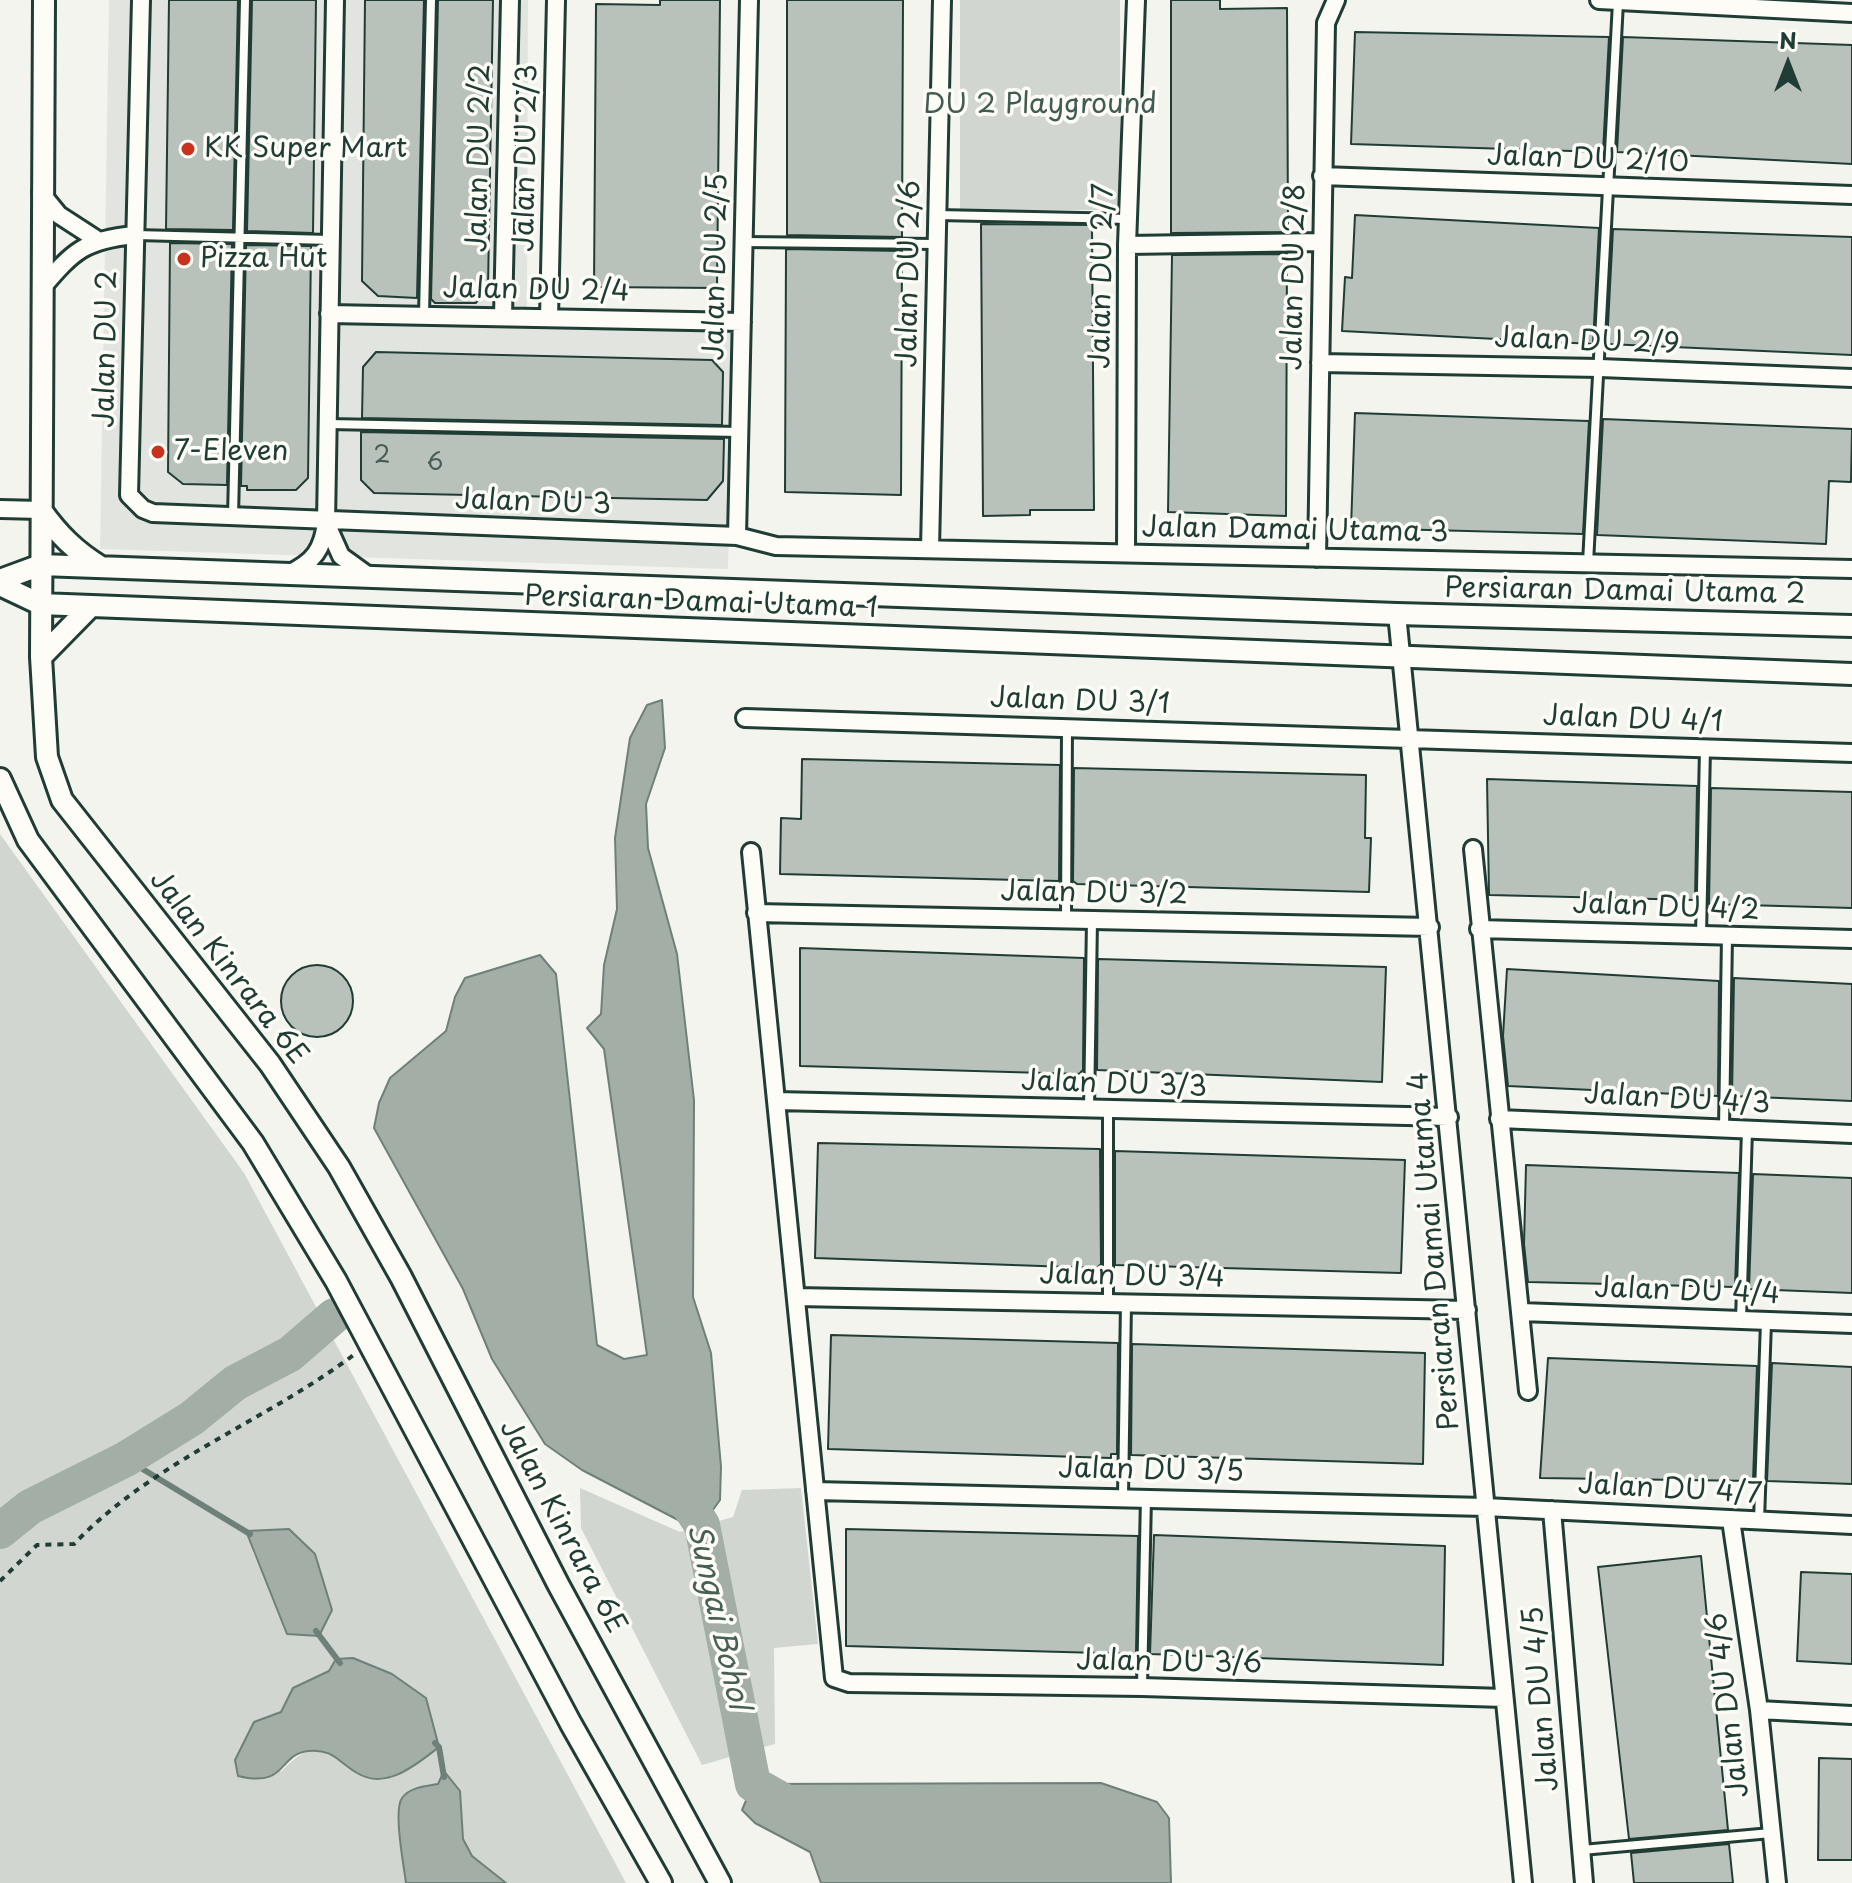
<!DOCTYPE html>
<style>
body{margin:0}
#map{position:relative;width:1852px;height:1883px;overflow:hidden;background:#f4f4ef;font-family:"Playpen Sans",sans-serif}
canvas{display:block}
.north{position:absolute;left:1748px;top:24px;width:80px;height:80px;-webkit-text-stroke:6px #fdfcf7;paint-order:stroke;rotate:0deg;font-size:22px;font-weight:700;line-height:32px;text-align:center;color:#1f3d34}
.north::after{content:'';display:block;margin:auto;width:28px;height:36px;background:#1f3d34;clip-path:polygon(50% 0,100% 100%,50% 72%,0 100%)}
</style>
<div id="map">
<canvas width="1852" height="1883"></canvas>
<div class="north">N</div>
</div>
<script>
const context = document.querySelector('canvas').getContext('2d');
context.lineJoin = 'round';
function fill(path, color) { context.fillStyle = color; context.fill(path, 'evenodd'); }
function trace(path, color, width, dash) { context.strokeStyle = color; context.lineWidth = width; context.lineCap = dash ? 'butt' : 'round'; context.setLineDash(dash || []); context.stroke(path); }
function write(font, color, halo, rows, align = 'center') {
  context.font = font + ' "Playpen Sans",sans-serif'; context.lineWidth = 7; context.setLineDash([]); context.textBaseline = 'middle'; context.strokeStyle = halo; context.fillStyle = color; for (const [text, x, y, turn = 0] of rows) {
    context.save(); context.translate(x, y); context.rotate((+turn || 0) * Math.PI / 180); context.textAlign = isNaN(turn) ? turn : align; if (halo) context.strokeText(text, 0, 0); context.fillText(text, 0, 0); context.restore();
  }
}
fill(new Path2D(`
 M 109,0 L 528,0 L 527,307 L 734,312 L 728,569 L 100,549 Z`), '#e2e5df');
fill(new Path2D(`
 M 960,0 L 1120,0 L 1120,210 L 960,210 Z
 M 0,834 L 244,1173 L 626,1883 L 506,1883 L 472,1856 L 463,1839 L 460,1791 L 451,1783 C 377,1789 400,1826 406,1883 L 0,1883 ZM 252,1551 L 332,1610 L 287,1634 L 268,1580 ZM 353,1658 L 392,1674 L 426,1698 L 415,1766 C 404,1771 391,1780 379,1780 C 339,1782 331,1717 281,1772 L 254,1722 L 281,1712 L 293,1688 L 329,1671 L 336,1659 Z
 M 580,1488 L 680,1532 L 733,1517 L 742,1490 L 801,1488 L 818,1644 L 774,1648 L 775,1744 L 702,1765 L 581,1528 Z`), '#d1d6d1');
const water = new Path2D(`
 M 662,700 L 665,748 L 646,804 L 648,848 L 677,954 L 694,1100 L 693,1297 L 711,1353 L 721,1467 L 720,1500 L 702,1525 L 682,1522 L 582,1470 L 545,1444 L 492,1359 L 463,1289 L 374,1128 L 379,1103 L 390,1078 L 446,1031 L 455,997 L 465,978 L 540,955 L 556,974 L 597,1345 L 624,1359 L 647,1355 L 604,1049 L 587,1028 L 601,1014 L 604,965 L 617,909 L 615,838 L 630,738 L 647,705 Z
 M 289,1529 L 315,1554 L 332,1610 L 319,1636 L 287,1634 L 246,1531 Z
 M 353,1658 L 392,1674 L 426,1698 L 439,1747 C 417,1764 386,1791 357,1773 C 339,1763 333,1748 308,1751 C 277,1755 288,1788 238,1776 L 235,1760 L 254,1722 L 281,1712 L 293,1688 L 329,1671 L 336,1659 Z
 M 444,1771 L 460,1791 L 463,1839 L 472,1856 L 506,1883 L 406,1883 C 404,1866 393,1811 402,1798 C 410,1787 426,1786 438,1784 Z
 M 1101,1783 L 1157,1802 L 1169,1818 L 1171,1883 L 821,1883 L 810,1852 L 755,1823 L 742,1810 L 753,1784 Z`);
fill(water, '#a3aea7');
trace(water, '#6e8179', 2);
trace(new Path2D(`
 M 126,1459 L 250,1534
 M 316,1631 L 340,1663
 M 435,1743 L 439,1747 L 444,1777`), '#6e8179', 6);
trace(new Path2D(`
 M 675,1484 L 702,1525 L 753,1784 L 794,1807
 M 0,1531 L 30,1507 L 126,1459 L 192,1418 L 235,1383 L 290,1354 L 334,1316`), '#a3aea7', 36);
const building = new Path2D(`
 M 169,0 L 238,0 L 233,230 L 166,229 Z
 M 252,0 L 316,0 L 313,233 L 247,231 Z
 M 365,0 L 424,0 L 417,298 L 378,296 L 362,281 Z
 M 438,0 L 493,0 L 488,288 L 476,303 L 435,303 L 431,299 Z
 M 660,0 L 720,0 L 717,288 L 594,287 L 596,4 L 660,5 Z
 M 787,0 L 903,0 L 902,237 L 787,235 Z
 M 1171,0 L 1220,0 L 1220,9 L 1287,8 L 1288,232 L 1171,233 Z
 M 1355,32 L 1609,37 L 1603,152 L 1351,144 Z
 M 1623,37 L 1852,45 L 1852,164 L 1617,152 Z
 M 1355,215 L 1599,228 L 1593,344 L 1342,331 L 1345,277 L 1352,278 Z
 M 981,224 L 1092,225 L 1094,510 L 1030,510 L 1030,515 L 983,516 Z
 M 1613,229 L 1852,237 L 1852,355 L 1607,344 Z
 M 170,243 L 232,244 L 227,485 L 183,484 L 168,472 Z
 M 246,245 L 311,246 L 308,478 L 296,490 L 247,490 L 247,486 L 241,486 Z
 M 786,249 L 902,251 L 901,495 L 785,492 Z
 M 1287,254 L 1286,516 L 1168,512 L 1172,255 Z
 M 376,352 L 712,360 L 723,372 L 722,425 L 362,418 L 363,367 Z
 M 1355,413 L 1589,421 L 1583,534 L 1351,528 Z
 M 1603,419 L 1852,429 L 1851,482 L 1829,481 L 1826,544 L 1597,535 Z
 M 361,432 L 724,439 L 723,481 L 707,500 L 374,493 L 361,480 Z
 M 802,759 L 1060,765 L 1059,881 L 780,874 L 781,818 L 801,819 Z
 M 1074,768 L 1366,775 L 1365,838 L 1371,838 L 1369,892 L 1077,884 L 1073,881 Z
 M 1487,779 L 1697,786 L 1695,900 L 1489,895 Z
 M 1711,788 L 1852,792 L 1852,908 L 1709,904 Z
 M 800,948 L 1084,958 L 1083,1070 L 1079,1074 L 800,1066 Z
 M 1098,959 L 1386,967 L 1382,1082 L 1097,1070 Z
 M281 1001a36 36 0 1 1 72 0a36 36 0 1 1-72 0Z
 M 1507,969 L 1719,981 L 1718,1096 L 1508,1086 L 1503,1036 Z
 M 1734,978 L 1852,984 L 1852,1101 L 1732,1096 Z
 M 818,1143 L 1100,1149 L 1101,1264 L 1097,1268 L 815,1258 Z
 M 1115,1151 L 1405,1160 L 1401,1273 L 1115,1265 Z
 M 1526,1165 L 1739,1173 L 1735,1287 L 1528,1282 L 1524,1244 Z
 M 1753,1174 L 1852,1178 L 1852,1293 L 1749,1289 Z
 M 831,1335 L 1118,1343 L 1117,1454 L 1111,1454 L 1111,1458 L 828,1449 Z
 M 1132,1344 L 1425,1353 L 1423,1464 L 1131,1455 Z
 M 1548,1358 L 1757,1366 L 1753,1481 L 1540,1478 Z
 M 1772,1363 L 1852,1367 L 1852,1484 L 1767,1481 Z
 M 846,1529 L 1138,1536 L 1136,1654 L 846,1646 Z
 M 1154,1535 L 1445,1546 L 1443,1665 L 1150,1654 Z
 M 1701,1556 L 1728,1830 L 1629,1839 L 1598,1567 Z
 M 1801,1572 L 1852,1574 L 1852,1664 L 1797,1661 Z
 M 1819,1758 L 1852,1759 L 1852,1860 L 1818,1860 Z
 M 1729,1844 L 1733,1883 L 1634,1883 L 1631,1853 Z`);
fill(building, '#b9c1bb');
trace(building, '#1f3d34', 2);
const service = new Path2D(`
 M 937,215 L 1130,219
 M 136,235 L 330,240
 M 744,242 L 936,244
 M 424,315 L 431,0
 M 328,424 L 739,432
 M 233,517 L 245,0
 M 1588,563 L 1618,2
 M 1066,919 L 1067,728
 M 1701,935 L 1705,749
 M 1089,1109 L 1092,920
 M 1724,1128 L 1727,936
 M 1108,1303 L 1108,1112
 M 1741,1320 L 1747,1130
 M 1123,1496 L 1126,1303
 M 1759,1520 L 1766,1322
 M 1142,1687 L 1146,1497
 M 1582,1850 L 1771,1833`);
const minor = new Path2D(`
 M 141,0 L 129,495 L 143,509 L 153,513 L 737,536 L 776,546 L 1852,569
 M 1599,0 L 1852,13
 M 1322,176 L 1852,195
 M 41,193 L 59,215 L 96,239
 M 1127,245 L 1321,242
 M 41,289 C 74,250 85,240 135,235
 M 329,314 L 742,322
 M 503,317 L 510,0
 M 549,318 L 556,0
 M 1320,363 L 1600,368 L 1852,378
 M 0,509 L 41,510
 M 328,527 L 341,556 L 370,577
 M 737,536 L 749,0
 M 930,549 L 942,0
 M 1126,553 L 1127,245 L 1136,0
 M 1317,558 L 1326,23 L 1336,0
 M 288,574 C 314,562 323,549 326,522 L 335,0
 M 1397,614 L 1523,1883
 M 745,718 L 1852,753
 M 1473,849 L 1528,1391
 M 751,852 L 834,1678 L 849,1683 L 1142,1687 L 1504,1698
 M 756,913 L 1430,927
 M 1479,929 L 1852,939
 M 777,1101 L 1449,1117
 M 1499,1119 L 1852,1134
 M 796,1297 L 1467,1310
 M 1521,1312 L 1852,1324
 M 815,1491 L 1485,1507 L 1852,1525
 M 1552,1510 L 1584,1883
 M 1731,1520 L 1759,1710 L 1777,1883
 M 1759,1710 L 1852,1715`);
const tertiary = new Path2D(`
 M 44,0 L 41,657 L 47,757 L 62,800 L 270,1064 L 339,1167 L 401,1277 L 558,1584 L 720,1883
 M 41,510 C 58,534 75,551 101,567
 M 0,580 L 41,565 L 1397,614 L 1852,626
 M 0,585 L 40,604 L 1852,674
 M 41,657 L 91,606
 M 0,779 L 28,840 L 253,1143 L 336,1281 L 571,1724 L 661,1883`);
trace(service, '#1f3d34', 14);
trace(minor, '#1f3d34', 22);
trace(tertiary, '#1f3d34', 26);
trace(new Path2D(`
 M 0,1581 L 37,1545 L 74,1544 C 155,1460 263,1423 355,1354`), '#1f3d34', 4, [6, 6]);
trace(service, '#fdfcf7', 8);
trace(minor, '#fdfcf7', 16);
trace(tertiary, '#fdfcf7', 20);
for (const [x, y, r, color] of [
 [188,149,8,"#c8321e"],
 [184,259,8,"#c8321e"],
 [158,452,8,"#c8321e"]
]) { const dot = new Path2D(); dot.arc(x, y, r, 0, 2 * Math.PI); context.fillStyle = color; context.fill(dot); trace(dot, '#fdfcf7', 3); }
write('24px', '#465e56', null, [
 ["2",382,456],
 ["6",435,463]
]);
write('28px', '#435c53', '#fdfcf7', [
 ["DU 2 Playground",1040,105]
]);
write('28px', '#1f3d34', '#fdfcf7', [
 ["KK Super Mart",204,149],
 ["Pizza Hut",200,259],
 ["7-Eleven",174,452]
], 'left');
write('28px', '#1f3d34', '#fdfcf7', [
 ["Jalan DU 2/2",480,158,-89],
 ["Jalan DU 2/3",527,158,-89],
 ["Jalan DU 2/10",1588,160,2],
 ["Jalan DU 2/5",717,267,-89],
 ["Jalan DU 2/6",910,274,-89],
 ["Jalan DU 2/7",1103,276,-89],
 ["Jalan DU 2/8",1295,277,-89],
 ["Jalan DU 2/4",536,291,1],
 ["Jalan DU 2/9",1587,342,2],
 ["Jalan DU 2",107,349,-89],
 ["Jalan DU 3",533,503,2],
 ["Jalan Damai Utama 3",1295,531,1],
 ["Persiaran Damai Utama 2",1625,592,1],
 ["Persiaran Damai Utama 1",701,603,2],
 ["Jalan DU 3/1",1080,702,2],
 ["Jalan DU 4/1",1633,720,2],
 ["Jalan DU 3/2",1094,894,1],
 ["Jalan DU 4/2",1666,908,2],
 ["Jalan Kinrara 6E",228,968,52],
 ["Jalan DU 3/3",1114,1085,2],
 ["Jalan DU 4/3",1677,1100,3],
 ["Persiaran Damai Utama 4",1435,1251,-95],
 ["Jalan DU 3/4",1132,1277,1],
 ["Jalan DU 4/4",1687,1292,2],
 ["Jalan DU 3/5",1151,1471,1],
 ["Jalan DU 4/7",1670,1490,3],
 ["Jalan Kinrara 6E",562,1527,62],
 ["Jalan DU 3/6",1169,1663,1],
 ["Jalan DU 4/5",1542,1699,-95],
 ["Jalan DU 4/6",1729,1705,-97]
]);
write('italic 30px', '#475f56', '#fdfcf7', [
 ["Sungai Bohol",717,1617,77]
]);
</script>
